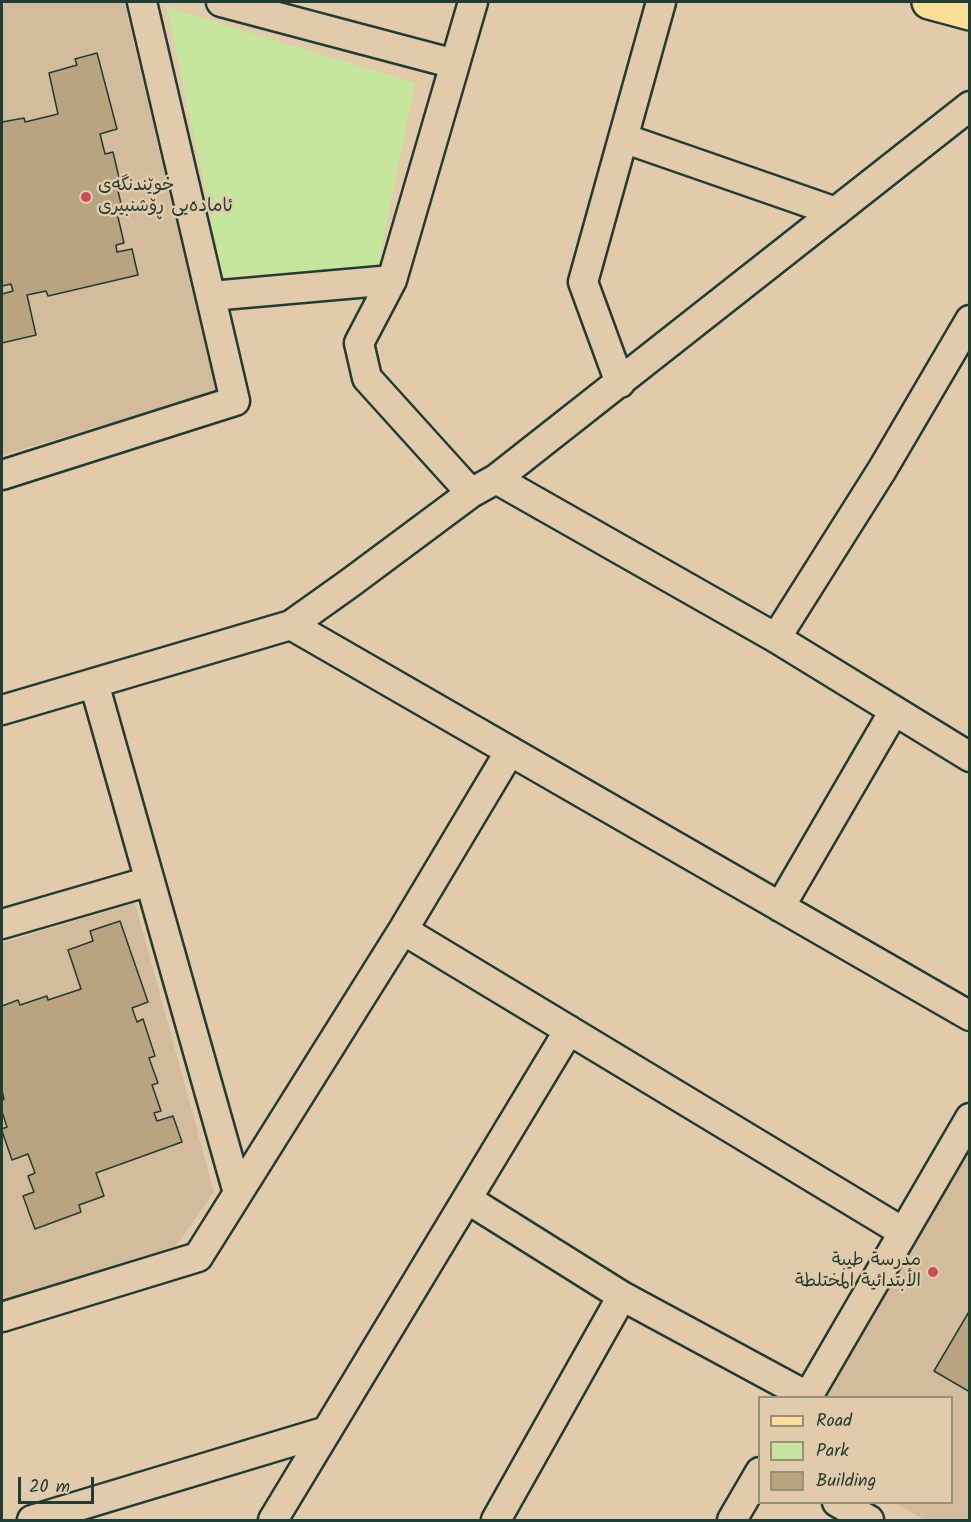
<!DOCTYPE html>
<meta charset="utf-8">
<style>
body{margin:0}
#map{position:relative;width:971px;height:1522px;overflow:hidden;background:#e2cbab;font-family:Kalam,sans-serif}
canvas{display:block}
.frame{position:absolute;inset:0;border:3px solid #1f3d34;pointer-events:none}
.legend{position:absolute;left:758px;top:1396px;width:195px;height:108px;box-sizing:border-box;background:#e2cbab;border:2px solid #94927b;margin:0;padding:8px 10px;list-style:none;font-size:18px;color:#1f3d34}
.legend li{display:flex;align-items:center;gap:12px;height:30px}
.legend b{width:30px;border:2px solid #94927b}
.scale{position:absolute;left:18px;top:1477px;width:76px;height:27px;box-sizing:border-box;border:3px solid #1f3d34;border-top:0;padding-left:8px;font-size:18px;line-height:21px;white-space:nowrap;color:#1f3d34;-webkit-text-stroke:4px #e2cbab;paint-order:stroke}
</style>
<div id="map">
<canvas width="971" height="1522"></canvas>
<div class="frame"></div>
<ul class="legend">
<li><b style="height:8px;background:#fbdf96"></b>Road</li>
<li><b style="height:16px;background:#c6e69e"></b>Park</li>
<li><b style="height:16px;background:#baa47f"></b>Building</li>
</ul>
<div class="scale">20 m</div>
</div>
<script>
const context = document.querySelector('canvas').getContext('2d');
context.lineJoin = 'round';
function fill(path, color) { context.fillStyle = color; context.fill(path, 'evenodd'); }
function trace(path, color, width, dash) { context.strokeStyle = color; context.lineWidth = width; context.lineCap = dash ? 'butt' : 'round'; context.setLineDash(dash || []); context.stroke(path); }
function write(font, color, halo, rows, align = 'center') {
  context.font = font + ' Kalam,"Playpen Sans Arabic",sans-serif'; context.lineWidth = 5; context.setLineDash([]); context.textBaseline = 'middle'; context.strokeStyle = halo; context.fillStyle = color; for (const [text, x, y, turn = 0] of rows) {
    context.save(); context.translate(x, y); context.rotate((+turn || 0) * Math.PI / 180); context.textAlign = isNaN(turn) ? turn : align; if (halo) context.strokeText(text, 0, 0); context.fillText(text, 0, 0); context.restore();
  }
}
fill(new Path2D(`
 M 2,2 L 124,2 L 216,392 L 2,455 Z
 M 135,903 L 214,1192 L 176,1246 L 2,1300 L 2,943 Z
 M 969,1146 L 969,1520 L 925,1520 L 895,1503 L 952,1502 L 952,1398 L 824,1398 Z`), '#d2bc9c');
fill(new Path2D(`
 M 167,7 L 415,83 L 378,267 L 223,277 Z`), '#c6e69e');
const building = new Path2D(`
 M 97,53 L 117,129 L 100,134 L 105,154 L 113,152 L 121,186 L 117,187 L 123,212 L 117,213 L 124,243 L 116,245 L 117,252 L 132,249 L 138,275 L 48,296 L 46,291 L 27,295 L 36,335 L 2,343 L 2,294 L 13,291 L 11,284 L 2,286 L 2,122 L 24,118 L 25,122 L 58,114 L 49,73 L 77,65 L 75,59 Z
 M 120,921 L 148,1002 L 132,1008 L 137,1022 L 143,1019 L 155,1056 L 149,1058 L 158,1083 L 152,1085 L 161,1111 L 154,1113 L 157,1121 L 173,1116 L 182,1142 L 96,1173 L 104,1196 L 79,1205 L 81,1212 L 35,1229 L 23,1196 L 34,1192 L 28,1176 L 35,1173 L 28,1154 L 12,1160 L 2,1131 L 2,1129 L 7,1127 L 2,1112 L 2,1100 L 4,1099 L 2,1091 L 2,1006 L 18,1000 L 20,1005 L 47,996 L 48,1000 L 81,989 L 68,950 L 93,941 L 90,931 Z
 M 970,1310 L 970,1392 L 934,1371 Z`);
fill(building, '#baa47f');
trace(building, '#1f3d34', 1.5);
const minor = new Path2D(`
 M 221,2 L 455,64
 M 623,138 L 836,212
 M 211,296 L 392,280
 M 620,383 L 583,282 L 661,2
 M 2,475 L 235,401 L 142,2
 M 496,479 L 776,638 L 970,757
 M 471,493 L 367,378 L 359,343 L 392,280 L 473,2
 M 291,625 L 970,1016
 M 776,638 L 882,470 L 970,320
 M 94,683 L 238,1193
 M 2,710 L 291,625 L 350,583 L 471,493 L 496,479 L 970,106
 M 780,907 L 894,711
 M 2,924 L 150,881
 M 403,930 L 903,1232
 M 467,1199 L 622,1296 L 807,1396
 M 2,1317 L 198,1257 L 403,930 L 510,751
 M 807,1398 L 970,1118
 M 837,1502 L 869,1520
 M 32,1520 L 327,1431
 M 273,1520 L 569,1030
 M 496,1520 L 622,1296
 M 732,1520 L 760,1472`);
const major = new Path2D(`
 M 929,2 L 970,13`);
trace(minor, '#1f3d34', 33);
trace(major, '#1f3d34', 38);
trace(minor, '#e2cbab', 28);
trace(major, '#fbdf96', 33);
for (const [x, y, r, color] of [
 [86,197,6,"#d1495b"],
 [933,1272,6,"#d1495b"]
]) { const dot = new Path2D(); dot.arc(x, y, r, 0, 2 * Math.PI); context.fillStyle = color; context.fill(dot); trace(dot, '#e2cbab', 2); }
write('18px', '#1f3d34', '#e2cbab', [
 ["خوێندنگەی",98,187],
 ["ئامادەیی ڕۆشنبیری",98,208],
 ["مدرسة طيبة",921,1262,"right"],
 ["الأبتدائية المختلطة",921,1283,"right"]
], 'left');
</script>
